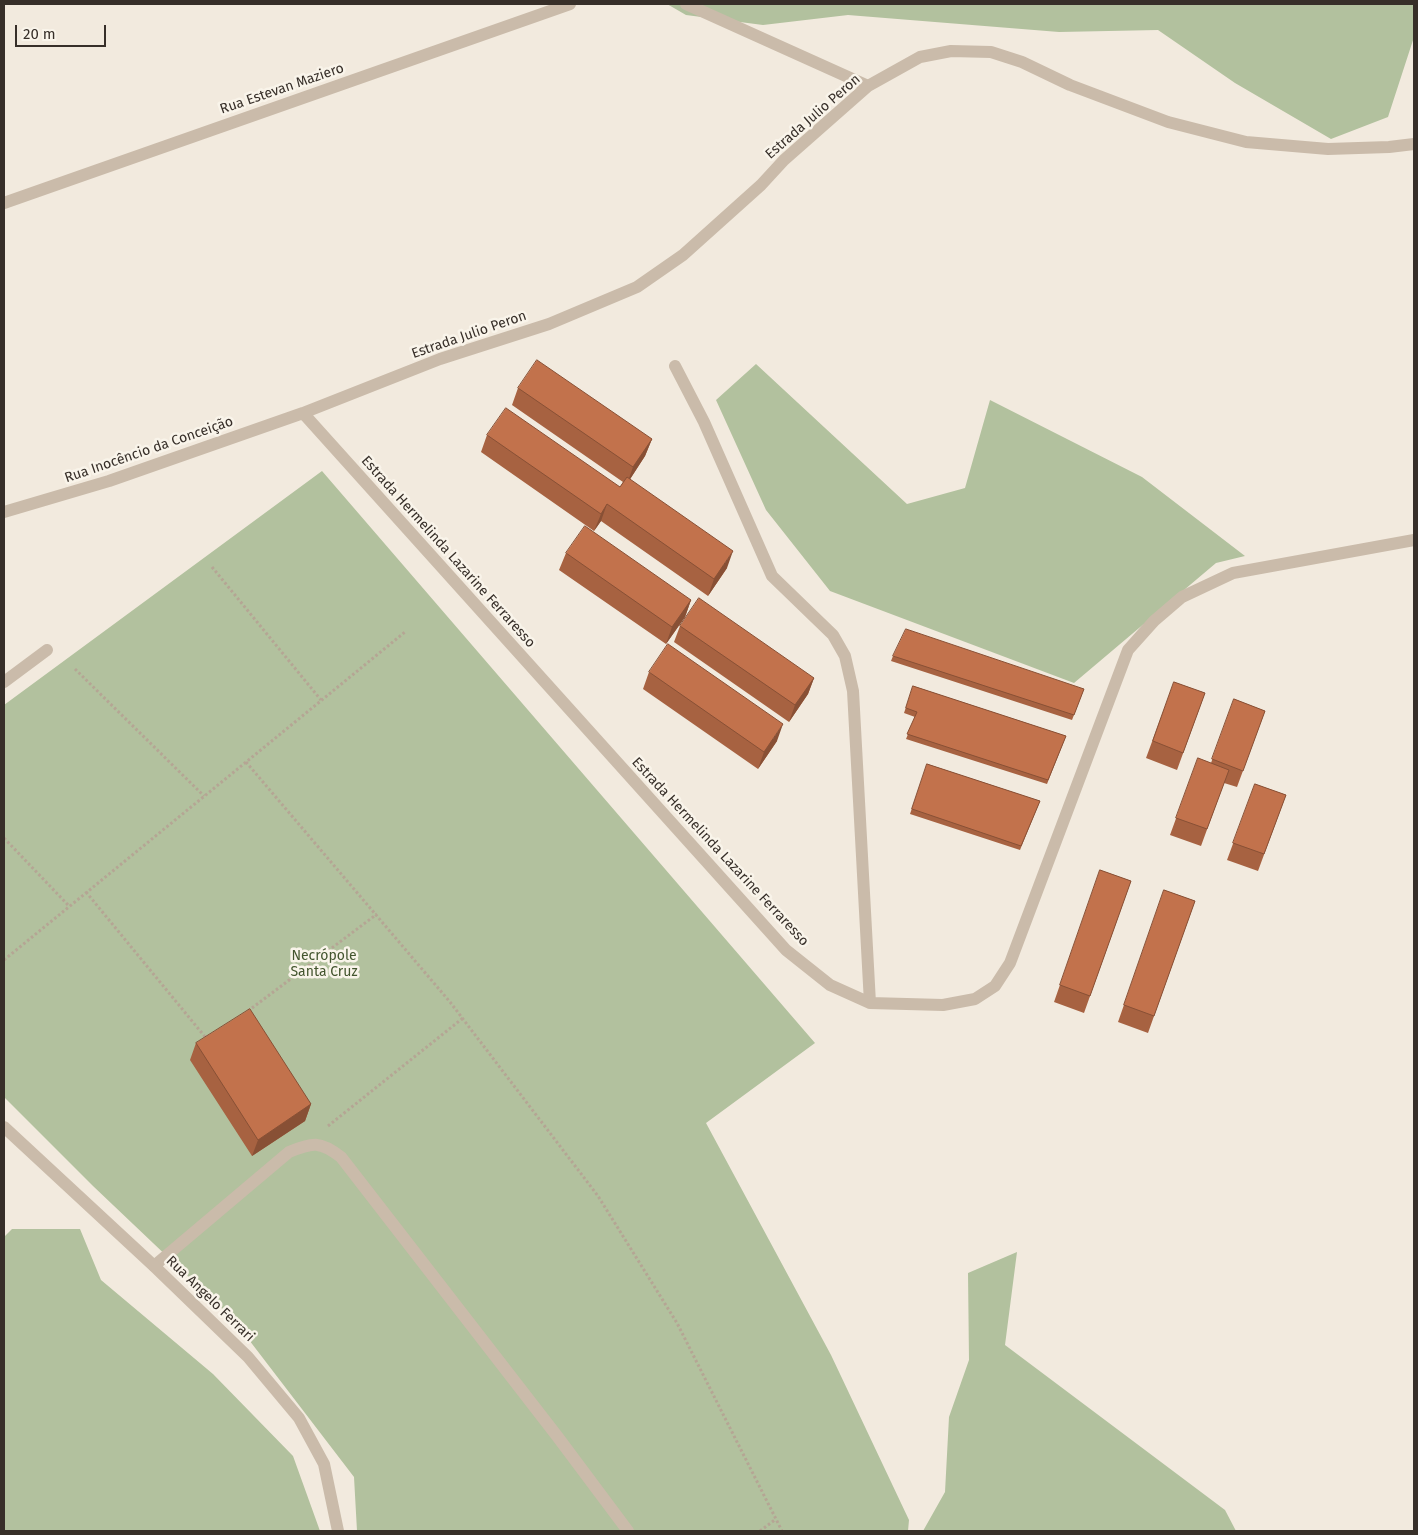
<!DOCTYPE html>
<meta charset="utf-8">
<style>
body{margin:0}
#map{position:relative;width:1418px;height:1535px;overflow:hidden;background:#f2eade;font-family:"Fira Sans",sans-serif}
canvas{display:block}
.frame{position:absolute;inset:0;border:5px solid #372f29;pointer-events:none}
.scale{position:absolute;left:15px;top:25px;width:91px;height:22px;box-sizing:border-box;border:2px solid #372f29;border-top:0;padding-left:6px;font-size:15px;line-height:18px;white-space:nowrap;color:#372f29;-webkit-text-stroke:4px #f9f4ea;paint-order:stroke}
</style>
<div id="map">
<canvas width="1418" height="1535"></canvas>
<div class="frame"></div>
<div class="scale">20 m</div>
</div>
<script>
const context = document.querySelector('canvas').getContext('2d');
context.lineJoin = 'round';
function fill(path, color) { context.fillStyle = color; context.fill(path, 'evenodd'); }
function trace(path, color, width, dash) { context.strokeStyle = color; context.lineWidth = width; context.lineCap = dash ? 'butt' : 'round'; context.setLineDash(dash || []); context.stroke(path); }
function write(font, color, halo, rows, align = 'center') {
  context.font = font + ' "Fira Sans",sans-serif'; context.lineWidth = 5; context.setLineDash([]); context.textBaseline = 'middle'; context.strokeStyle = halo; context.fillStyle = color; for (const [text, x, y, turn = 0] of rows) {
    context.save(); context.translate(x, y); context.rotate((+turn || 0) * Math.PI / 180); context.textAlign = isNaN(turn) ? turn : align; if (halo) context.strokeText(text, 0, 0); context.fillText(text, 0, 0); context.restore();
  }
}
fill(new Path2D(`
 M 667,4 L 1414,4 L 1414,37 L 1388,117 L 1331,139 L 1235,83 L 1158,30 L 1059,32 L 848,15 L 763,25 L 686,15 Z
 M 756,364 L 907,504 L 965,488 L 990,400 L 1142,477 L 1245,556 L 1216,563 L 1074,683 L 830,591 L 766,510 L 716,400 Z
 M 322,471 L 815,1043 L 706,1123 L 831,1355 L 909,1520 L 908,1531 L 357,1531 L 354,1477 L 233,1319 L 93,1186 L 4,1097 L 4,705 Z
 M 12,1229 L 80,1229 L 101,1280 L 213,1374 L 293,1456 L 320,1531 L 4,1531 L 4,1237 Z
 M 1017,1252 L 1005,1345 L 1225,1510 L 1236,1531 L 923,1531 L 945,1492 L 949,1417 L 969,1360 L 968,1273 Z`), '#b2c19e');
trace(new Path2D(`
 M 212,567 L 321,700
 M 75,669 L 204,796
 M 246,762 L 450,1002 L 598,1196 L 677,1323 L 782,1531
 M 4,838 L 69,906
 M 86,892 L 206,1038 L 209,1036
 M 4,960 L 405,632
 M 248,1011 L 377,914
 M 328,1126 L 463,1018
 M 760,1531 L 776,1519`), '#b5a594', 3, [2.5, 2.5]);
trace(new Path2D(`
 M 154,1266 L 289,1152 C 313,1142 320,1141 341,1157 L 557,1436 L 628,1531`), '#cabbaa', 12);
trace(new Path2D(`
 M 686,4 L 868,86
 M 4,203 L 570,4
 M 675,366 L 704,422 L 772,576 L 833,635 L 845,656 L 853,691 L 870,1003
 M 303,413 L 786,950 L 830,985 L 870,1003 L 943,1005 L 975,999 L 995,986 L 1010,963 L 1128,650 L 1154,621 L 1182,597 L 1233,573 L 1414,540
 M 4,512 L 109,481 L 303,413 L 440,359 L 549,324 L 637,287 L 683,255 L 761,185 L 784,160 L 868,86 L 920,57 L 951,51 L 991,52 L 1022,62 L 1070,85 L 1168,122 L 1246,142 L 1328,149 L 1389,147 L 1414,144
 M 4,682 L 47,650`), '#cabbaa', 12);
trace(new Path2D(`
 M 4,1127 L 154,1266 L 248,1357 L 299,1418 L 324,1464 L 338,1531`), '#cabbaa', 12);
fill(new Path2D(`
 M 518,388 L 652,439 L 645,456 L 630,479 L 727,568 L 708,596 L 601,521 L 594,531 L 481,452 L 487,435 L 620,487 L 623,482 L 512,405 Z
 M 566,553 L 691,600 L 685,617 L 666,644 L 559,570 Z
 M 680,626 L 814,678 L 808,694 L 789,722 L 674,642 Z
 M 893,656 L 1084,689 L 1072,720 L 891,661 Z
 M 649,672 L 777,741 L 758,769 L 643,689 Z
 M 1174,682 L 1205,693 L 1177,770 L 1146,758 Z
 M 913,686 L 1066,736 L 1047,784 L 906,739 L 915,717 L 904,713 Z
 M 1234,699 L 1265,711 L 1237,787 L 1224,783 L 1201,846 L 1170,835 L 1198,758 L 1211,763 Z
 M 927,764 L 1040,801 L 1020,850 L 910,814 Z
 M 1255,784 L 1286,795 L 1258,871 L 1227,860 Z
 M 1100,870 L 1131,881 L 1084,1013 L 1054,1002 Z
 M 1164,890 L 1195,901 L 1148,1033 L 1118,1022 Z
 M 196,1043 L 311,1104 L 305,1121 L 252,1156 L 190,1060 Z`), '#a76241');
fill(new Path2D(`
 M 652,439 L 645,456 L 627,484 L 633,467 Z
 M 607,504 L 601,521 L 594,531 L 601,514 Z
 M 733,551 L 727,568 L 708,596 L 714,579 Z
 M 691,600 L 685,617 L 666,644 L 672,627 Z
 M 814,678 L 808,694 L 789,722 L 795,705 Z
 M 783,724 L 777,741 L 758,769 L 764,752 Z
 M 311,1104 L 305,1121 L 252,1156 L 258,1140 Z`), '#885035');
const building = new Path2D(`
 M 537,360 L 652,439 L 633,467 L 518,388 Z
 M 506,408 L 620,487 L 627,477 L 733,551 L 714,579 L 607,504 L 601,514 L 487,435 Z
 M 585,526 L 691,600 L 672,627 L 566,553 Z
 M 699,598 L 814,678 L 795,705 L 680,626 Z
 M 906,629 L 1084,689 L 1074,715 L 893,656 Z
 M 668,644 L 783,724 L 764,752 L 649,672 Z
 M 1174,682 L 1205,693 L 1183,753 L 1153,741 Z
 M 913,686 L 1066,736 L 1048,780 L 907,734 L 917,712 L 906,708 Z
 M 1234,699 L 1265,711 L 1243,771 L 1212,759 Z
 M 1198,758 L 1229,770 L 1207,829 L 1176,818 Z
 M 927,764 L 1040,801 L 1021,846 L 912,809 Z
 M 1255,784 L 1286,795 L 1264,854 L 1233,843 Z
 M 1100,870 L 1131,881 L 1090,996 L 1060,985 Z
 M 1164,890 L 1195,901 L 1154,1016 L 1124,1005 Z
 M 250,1009 L 311,1104 L 258,1140 L 196,1043 Z`);
fill(building, '#c2724c');
trace(building, '#885035', 1);
write('14px', '#372f29', '#f9f4ea', [
 ["Rua Estevan Maziero",282,89,-19],
 ["Estrada Julio Peron",813,117,-41],
 ["Estrada Julio Peron",469,335,-19],
 ["Rua Inocêncio da Conceição",149,450,-19],
 ["Estrada Hermelinda Lazarine Ferraresso",448,552,48],
 ["Estrada Hermelinda Lazarine Ferraresso",720,852,47],
 ["Rua Angelo Ferrari",210,1299,44]
]);
write('14px', '#43552e', '#f9f4ea', [
 ["Necrópole",324,956],
 ["Santa Cruz",324,972]
]);
</script>
